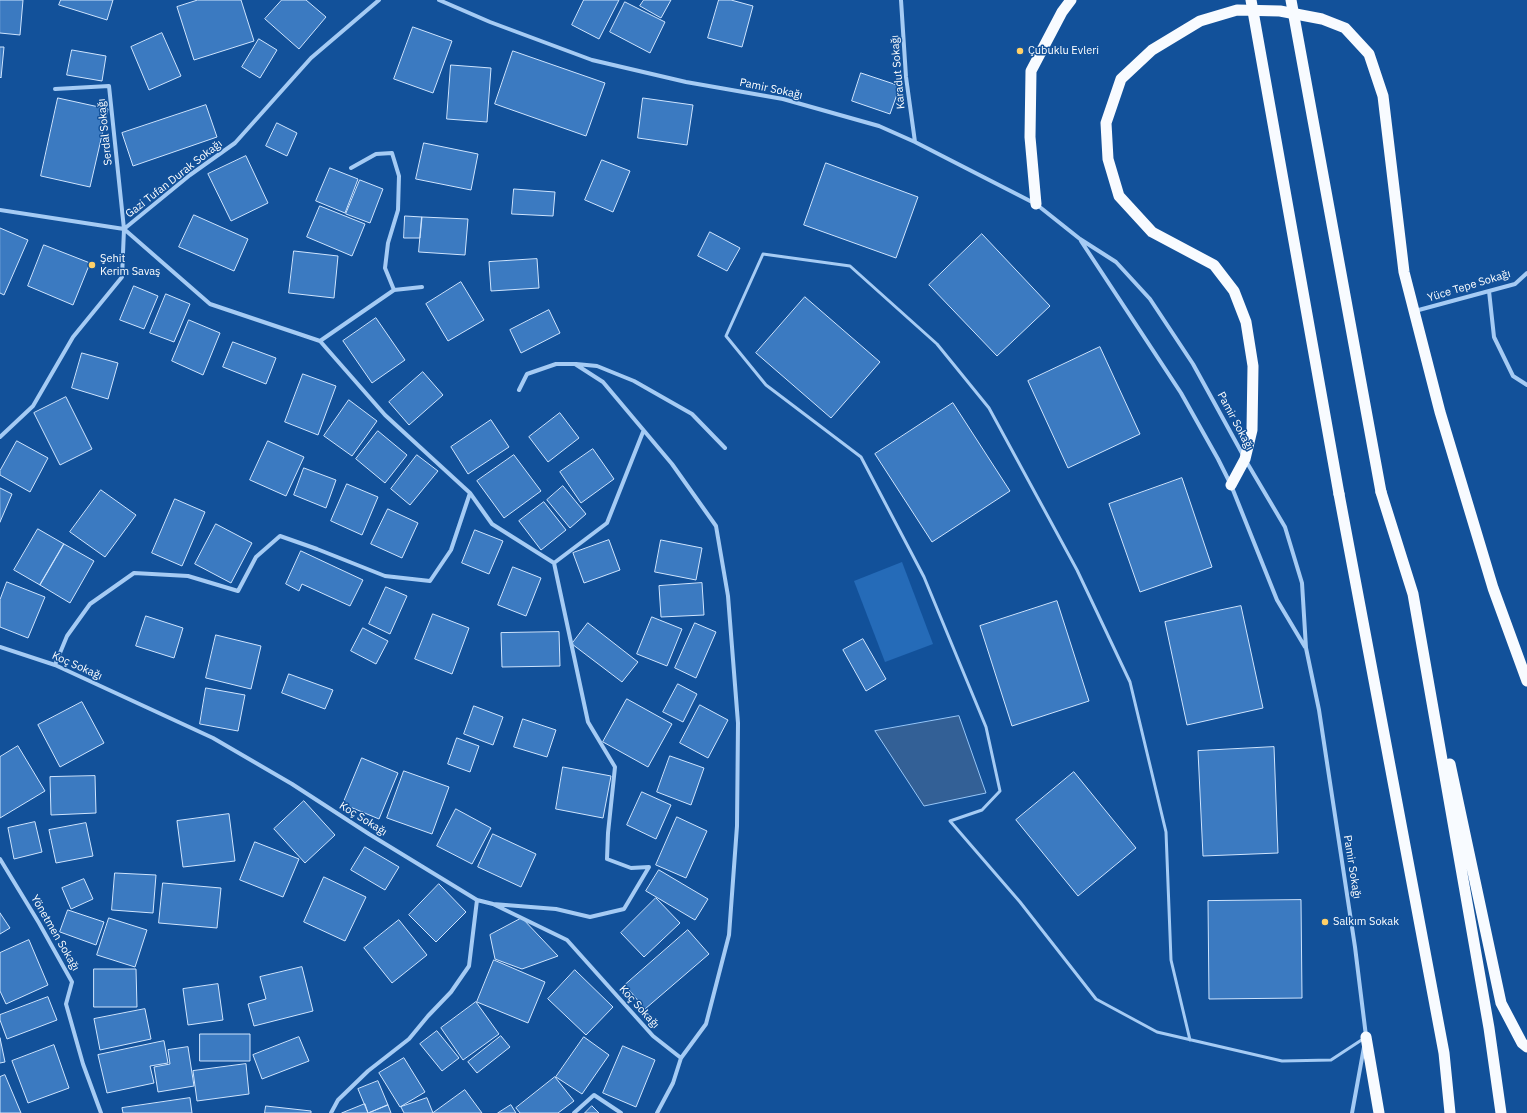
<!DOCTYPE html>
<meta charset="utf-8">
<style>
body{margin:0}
canvas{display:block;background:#12519a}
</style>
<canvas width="1527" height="1113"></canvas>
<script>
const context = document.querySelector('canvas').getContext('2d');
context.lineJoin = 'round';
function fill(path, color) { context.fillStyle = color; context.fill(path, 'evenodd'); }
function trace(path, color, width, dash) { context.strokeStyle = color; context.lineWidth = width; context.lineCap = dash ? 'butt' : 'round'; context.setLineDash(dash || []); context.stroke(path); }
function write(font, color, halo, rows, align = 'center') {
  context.font = font + ' "IBM Plex Sans",sans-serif'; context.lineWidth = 3; context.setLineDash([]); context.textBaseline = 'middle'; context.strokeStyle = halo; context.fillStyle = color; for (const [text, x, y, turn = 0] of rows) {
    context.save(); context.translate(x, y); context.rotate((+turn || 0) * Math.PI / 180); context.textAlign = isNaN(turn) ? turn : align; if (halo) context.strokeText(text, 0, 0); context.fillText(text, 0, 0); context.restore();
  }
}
fill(new Path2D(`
 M 902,562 L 933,644 L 885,662 L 854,581 Z`), '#256bb8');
const water = new Path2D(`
 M 959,716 L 986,793 L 924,806 L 875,731 Z`);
fill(water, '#336096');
trace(water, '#97c6f7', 1);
const building = new Path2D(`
 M 0,0 L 23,0 L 20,35 L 0,33 Z
 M 61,0 L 113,0 L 107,20 L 59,5 Z
 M 198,0 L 241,0 L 254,41 L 194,60 L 177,7 Z
 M 282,0 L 306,0 L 326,17 L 299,49 L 265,19 Z
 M 584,0 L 619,0 L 599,39 L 572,25 Z
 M 644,0 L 671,0 L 661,18 L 640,6 Z
 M 719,0 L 731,0 L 753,6 L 742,47 L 708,38 Z
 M 625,2 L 665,22 L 650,53 L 610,32 Z
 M 413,27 L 452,41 L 433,93 L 394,79 Z
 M 162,33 L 181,76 L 149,90 L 131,47 Z
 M 259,39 L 277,50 L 260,78 L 242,67 Z
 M 0,47 L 4,47 L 1,78 L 0,77 Z
 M 72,50 L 106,56 L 102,81 L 67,75 Z
 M 513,51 L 605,83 L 586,136 L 495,104 Z
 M 451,65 L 491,68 L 487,122 L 447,119 Z
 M 861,73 L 900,86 L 890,114 L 852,101 Z
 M 58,98 L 108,109 L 90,187 L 41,176 Z
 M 643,98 L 693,105 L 687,145 L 638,138 Z
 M 206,105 L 217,137 L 133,166 L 122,133 Z
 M 277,123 L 297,133 L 287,156 L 266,146 Z
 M 424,143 L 478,154 L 471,190 L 416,179 Z
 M 246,156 L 268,203 L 231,221 L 208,174 Z
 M 602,160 L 630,171 L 613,212 L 585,200 Z
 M 826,163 L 918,197 L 896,258 L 804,225 Z
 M 330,168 L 358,179 L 345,213 L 316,201 Z
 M 360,180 L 383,189 L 370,223 L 346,214 Z
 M 514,189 L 555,192 L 553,216 L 512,214 Z
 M 320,206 L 365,224 L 352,256 L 307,237 Z
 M 194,215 L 248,239 L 234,271 L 179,247 Z
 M 405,216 L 422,217 L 420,238 L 404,238 Z
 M 422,217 L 468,219 L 465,255 L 419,252 Z
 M 0,228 L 28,240 L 4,295 L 0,293 Z
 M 710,232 L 740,248 L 727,271 L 698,256 Z
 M 982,234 L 1050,306 L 997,356 L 929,285 Z
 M 44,245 L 90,263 L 73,305 L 28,286 Z
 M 294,251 L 338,256 L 334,298 L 289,293 Z
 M 537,259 L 539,288 L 491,291 L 489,262 Z
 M 461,282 L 484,320 L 448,341 L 426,304 Z
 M 134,286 L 158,296 L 144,329 L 120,320 Z
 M 166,294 L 190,304 L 174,342 L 150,333 Z
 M 805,297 L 880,362 L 831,418 L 756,353 Z
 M 549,310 L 560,333 L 521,353 L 510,330 Z
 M 376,318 L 405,360 L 372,383 L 343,341 Z
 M 189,320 L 220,333 L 203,375 L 172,361 Z
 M 233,342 L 276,358 L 266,384 L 223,367 Z
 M 1100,347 L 1140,434 L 1068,468 L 1028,381 Z
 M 82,353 L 118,363 L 108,399 L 72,388 Z
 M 423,372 L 443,395 L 409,425 L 389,402 Z
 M 303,374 L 336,386 L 318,435 L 285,422 Z
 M 66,397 L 92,449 L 60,465 L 34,413 Z
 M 349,400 L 377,421 L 352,456 L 324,436 Z
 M 953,403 L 1010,491 L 932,542 L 875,454 Z
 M 560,413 L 579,438 L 548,462 L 529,437 Z
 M 491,420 L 509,447 L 468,474 L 451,447 Z
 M 378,431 L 407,455 L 385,483 L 356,459 Z
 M 17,441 L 48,458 L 30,492 L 0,475 L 0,471 Z
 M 268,441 L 304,457 L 286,496 L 250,480 Z
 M 593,449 L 614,479 L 581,503 L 560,472 Z
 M 417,455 L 438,471 L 410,505 L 391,489 Z
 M 514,455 L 541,491 L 504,518 L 477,481 Z
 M 304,468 L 336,480 L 326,508 L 294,495 Z
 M 1182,478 L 1212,567 L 1140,592 L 1109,504 Z
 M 347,484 L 378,497 L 362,535 L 331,521 Z
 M 563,486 L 586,514 L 570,528 L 547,500 Z
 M 0,488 L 12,494 L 0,522 Z
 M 101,490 L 136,515 L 105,557 L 70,532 Z
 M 175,499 L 205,512 L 182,566 L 152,553 Z
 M 544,502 L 566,530 L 541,550 L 519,521 Z
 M 388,509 L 418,523 L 402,558 L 371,544 Z
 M 216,524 L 252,543 L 231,583 L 195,564 Z
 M 38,529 L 64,544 L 40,585 L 14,570 Z
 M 475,530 L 503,541 L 489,574 L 462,563 Z
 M 609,540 L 620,570 L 584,583 L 573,553 Z
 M 661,540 L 702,548 L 696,580 L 655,572 Z
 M 64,544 L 94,561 L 70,603 L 40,585 Z
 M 301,551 L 363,580 L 350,606 L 302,584 L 299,591 L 286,584 Z
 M 513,567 L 541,578 L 526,616 L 498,605 Z
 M 7,582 L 45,597 L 28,638 L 0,627 L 0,600 Z
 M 702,583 L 704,615 L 661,617 L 659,586 Z
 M 386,587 L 407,596 L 390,634 L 369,624 Z
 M 1057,601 L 1089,701 L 1012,726 L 980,626 Z
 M 1241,606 L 1263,708 L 1187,725 L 1165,622 Z
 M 433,614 L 469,628 L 452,674 L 415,659 Z
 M 146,616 L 183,628 L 174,658 L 136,646 Z
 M 652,617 L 682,629 L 667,666 L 637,654 Z
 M 588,623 L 638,662 L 622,682 L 572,644 Z
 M 695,623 L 716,632 L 696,678 L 675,668 Z
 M 363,628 L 388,641 L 376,664 L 351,651 Z
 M 559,632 L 560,666 L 502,667 L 501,633 Z
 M 216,635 L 261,646 L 251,689 L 206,678 Z
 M 863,639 L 886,679 L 866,691 L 843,650 Z
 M 289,674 L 333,690 L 325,709 L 282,693 Z
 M 678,684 L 697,694 L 683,722 L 663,712 Z
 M 206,688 L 245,695 L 238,731 L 200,724 Z
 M 627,699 L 672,724 L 648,767 L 603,742 Z
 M 82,702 L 104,743 L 60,767 L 38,725 Z
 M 700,705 L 728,720 L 708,758 L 680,743 Z
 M 474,706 L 503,717 L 493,745 L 464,734 Z
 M 523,719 L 556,730 L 547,757 L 514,747 Z
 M 457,738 L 479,746 L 470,772 L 448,764 Z
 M 18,746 L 45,791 L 0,818 L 0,757 Z
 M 1274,747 L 1278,853 L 1203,856 L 1198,751 Z
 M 670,756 L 704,768 L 691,805 L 657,792 Z
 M 362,758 L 398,773 L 379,819 L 343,804 Z
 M 563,767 L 611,776 L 603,818 L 556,809 Z
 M 404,771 L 449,787 L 432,834 L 387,818 Z
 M 1074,772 L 1136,848 L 1078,896 L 1016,820 Z
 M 95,776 L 96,813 L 51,815 L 50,777 Z
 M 642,792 L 671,805 L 656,839 L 627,825 Z
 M 304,801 L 335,835 L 305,863 L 274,829 Z
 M 456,809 L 491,828 L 472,864 L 437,846 Z
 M 229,814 L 235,861 L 183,867 L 177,821 Z
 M 677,817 L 707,831 L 686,878 L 656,865 Z
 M 35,822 L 42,852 L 14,859 L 8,828 Z
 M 86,823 L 93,856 L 56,863 L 49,830 Z
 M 493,834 L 536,854 L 521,887 L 478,867 Z
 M 255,842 L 299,859 L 283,897 L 240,880 Z
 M 365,847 L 399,867 L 385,890 L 351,870 Z
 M 659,870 L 708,899 L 695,920 L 646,891 Z
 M 115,873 L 156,875 L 153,913 L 112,910 Z
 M 324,877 L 366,897 L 345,941 L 304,922 Z
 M 84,879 L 93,899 L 71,909 L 62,888 Z
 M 163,883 L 221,888 L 217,928 L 159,923 Z
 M 439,884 L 466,912 L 436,942 L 409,915 Z
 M 656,898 L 680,923 L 644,957 L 621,933 Z
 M 1301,900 L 1302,998 L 1209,999 L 1208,901 Z
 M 68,910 L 104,922 L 96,945 L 60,932 Z
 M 0,913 L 10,928 L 0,934 Z
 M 109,918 L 147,930 L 135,967 L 97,955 Z
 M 522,918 L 558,956 L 522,969 L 495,959 L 490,935 Z
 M 399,920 L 427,955 L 392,983 L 364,948 Z
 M 688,930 L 709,954 L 645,1009 L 625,985 Z
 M 29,940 L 48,985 L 6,1004 L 0,991 L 0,953 Z
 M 494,960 L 545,982 L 528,1023 L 477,1002 Z
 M 302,967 L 313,1011 L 254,1026 L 248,1004 L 266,999 L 260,977 Z
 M 94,969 L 136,969 L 137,1007 L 94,1007 Z
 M 575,970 L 613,1007 L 586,1035 L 548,999 Z
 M 218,984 L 223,1020 L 188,1025 L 183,989 Z
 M 48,997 L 57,1020 L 7,1039 L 0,1020 L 0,1015 Z
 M 476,1002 L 499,1034 L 463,1060 L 441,1028 Z
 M 145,1009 L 151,1039 L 100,1050 L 94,1019 Z
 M 437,1031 L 459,1058 L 442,1071 L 420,1044 Z
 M 200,1034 L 250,1034 L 250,1061 L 200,1061 Z
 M 501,1036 L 510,1047 L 477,1073 L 468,1062 Z
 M 299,1037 L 309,1061 L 262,1079 L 253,1055 Z
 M 584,1037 L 609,1055 L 582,1094 L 556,1077 Z
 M 0,1038 L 5,1062 L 0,1063 Z
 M 164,1041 L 168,1063 L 150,1066 L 154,1083 L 107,1093 L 98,1055 Z
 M 54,1045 L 69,1088 L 28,1103 L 12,1061 Z
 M 623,1046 L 655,1060 L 636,1107 L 603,1093 Z
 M 188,1047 L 194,1086 L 158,1092 L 154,1067 L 170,1064 L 168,1050 Z
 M 404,1058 L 425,1092 L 400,1107 L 379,1073 Z
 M 246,1064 L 249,1094 L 197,1101 L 193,1071 Z
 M 5,1075 L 21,1113 L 0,1113 L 0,1077 Z
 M 555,1077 L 574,1101 L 558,1113 L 520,1113 L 516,1108 Z
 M 378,1081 L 388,1105 L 368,1113 L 358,1089 Z
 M 465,1090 L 482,1113 L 433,1113 Z
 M 190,1098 L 192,1113 L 123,1113 L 122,1108 Z
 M 427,1098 L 433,1113 L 404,1113 L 401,1107 Z
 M 365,1104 L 368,1113 L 342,1113 Z
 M 388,1105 L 391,1113 L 369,1113 Z
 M 511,1105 L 516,1113 L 498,1113 Z
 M 266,1106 L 311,1111 L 311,1113 L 265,1113 Z
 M 592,1106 L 599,1113 L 585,1113 Z`);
fill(building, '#3b7ac1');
trace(building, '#cee4fe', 1);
trace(new Path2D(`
 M 1190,1040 L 1171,960 L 1166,832 L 1130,682 L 1077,570 L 989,408 L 937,344 L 850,266 L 763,254 L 726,336 L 766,385 L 861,457 L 924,577 L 986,727 L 1000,791 L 982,810 L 950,821 L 1020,902 L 1096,999 L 1157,1032 L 1282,1061 L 1331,1060 L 1363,1039`), '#a5cbf4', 3);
trace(new Path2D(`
 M 439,0 L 490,22 L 592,60 L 686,82 L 783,99 L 879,126 L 915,142 L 1036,204 L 1080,239 L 1116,262 L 1150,299 L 1193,364 L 1243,455
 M 901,0 L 906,77 L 915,142
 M 351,168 L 376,154 L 392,153 L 399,176 L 398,210 L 388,243 L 385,268 L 394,290
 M 0,210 L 124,229 L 210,304 L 320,341 L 385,415 L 470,493 L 492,524 L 554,563 L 588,722 L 615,767 L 608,833 L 607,859 L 631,868 L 649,867 L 624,909 L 590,917 L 556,909 L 493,904
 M 124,229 L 190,175 L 235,143 L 311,58 L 379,0
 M 1081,241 L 1181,393 L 1218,459 L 1231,485 L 1277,600 L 1305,647
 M 1489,291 L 1494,337 L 1513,376 L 1527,385
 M 1415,311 L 1515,284 L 1527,273
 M 320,341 L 394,290 L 422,287
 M 576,364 L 597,366 L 634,381 L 692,414 L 725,448
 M 519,390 L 527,374 L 556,364 L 575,364 L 603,382 L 672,464 L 716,526 L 728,596 L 738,723 L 737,826 L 729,935 L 706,1024 L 681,1058 L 673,1083 L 657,1113
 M 0,437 L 33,406 L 73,337 L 122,277 L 124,229 L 109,86 L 55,89
 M 1246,461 L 1285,527 L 1302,583 L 1306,648 L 1319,710 L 1355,947 L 1366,1036
 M 554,563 L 607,523 L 643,432
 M 0,647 L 55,665 L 213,738 L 292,784 L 369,834 L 477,900 L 493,904 L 567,940 L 653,1036 L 681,1058
 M 55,665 L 67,636 L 90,604 L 134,573 L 188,576 L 238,591 L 256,557 L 280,536 L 317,549 L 385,576 L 430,581 L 451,550 L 470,493
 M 0,859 L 39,923 L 72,982 L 66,1004 L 83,1064 L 101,1113
 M 331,1113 L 338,1100 L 368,1071 L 409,1039 L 428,1016 L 451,992 L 469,966 L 477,900
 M 574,1113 L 594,1095 L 621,1113
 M 1352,1113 L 1364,1047`), '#a5cbf4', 4);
trace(new Path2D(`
 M 1036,204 L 1030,137 L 1031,71 L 1062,12 L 1071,0
 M 1231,485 L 1245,459 L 1252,430 L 1253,366 L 1246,322 L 1234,291 L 1214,265 L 1152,232 L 1119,196 L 1108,159 L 1106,123 L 1121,79 L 1152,50 L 1200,21 L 1237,10 L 1280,11 L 1322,19 L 1345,28 L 1369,54 L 1383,96 L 1404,272 L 1440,412 L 1493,588 L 1527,681
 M 1381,492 L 1413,594 L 1489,1028 L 1501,1113
 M 1339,494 L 1444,1053 L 1450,1113
 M 1450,764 L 1501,1003 L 1522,1043 L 1527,1047
 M 1366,1037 L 1379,1113`), '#f8fbff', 11);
trace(new Path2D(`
 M 1251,0 L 1339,494
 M 1291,0 L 1381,492`), '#f8fbff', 11);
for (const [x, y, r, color] of [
 [1020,51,4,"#ffd068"],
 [92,265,4,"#ffd068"],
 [1325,922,4,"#ffd068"]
]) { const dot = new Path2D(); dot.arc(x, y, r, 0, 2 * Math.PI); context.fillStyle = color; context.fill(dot); trace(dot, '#12519a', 1.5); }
write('11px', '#fff', '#12519a', [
 ["Çubuklu Evleri",1028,51],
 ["Şehit",100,259],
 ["Kerim Savaş",100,272],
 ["Salkım Sokak",1333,922]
], 'left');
write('11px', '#fff', '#12519a', [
 ["Karadut Sokağı",898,72,-95],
 ["Pamir Sokağı",771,89,12],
 ["Serdal Sokağı",105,132,-96],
 ["Gazi Tufan Durak Sokağı",174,179,-38],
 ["Yüce Tepe Sokağı",1469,286,-17],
 ["Pamir Sokağı",1235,421,62],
 ["Koç Sokağı",77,666,24],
 ["Koç Sokağı",363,819,32],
 ["Pamir Sokağı",1352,867,81],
 ["Yönetmen Sokağı",55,933,60],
 ["Koç Sokağı",639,1007,48]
]);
</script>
